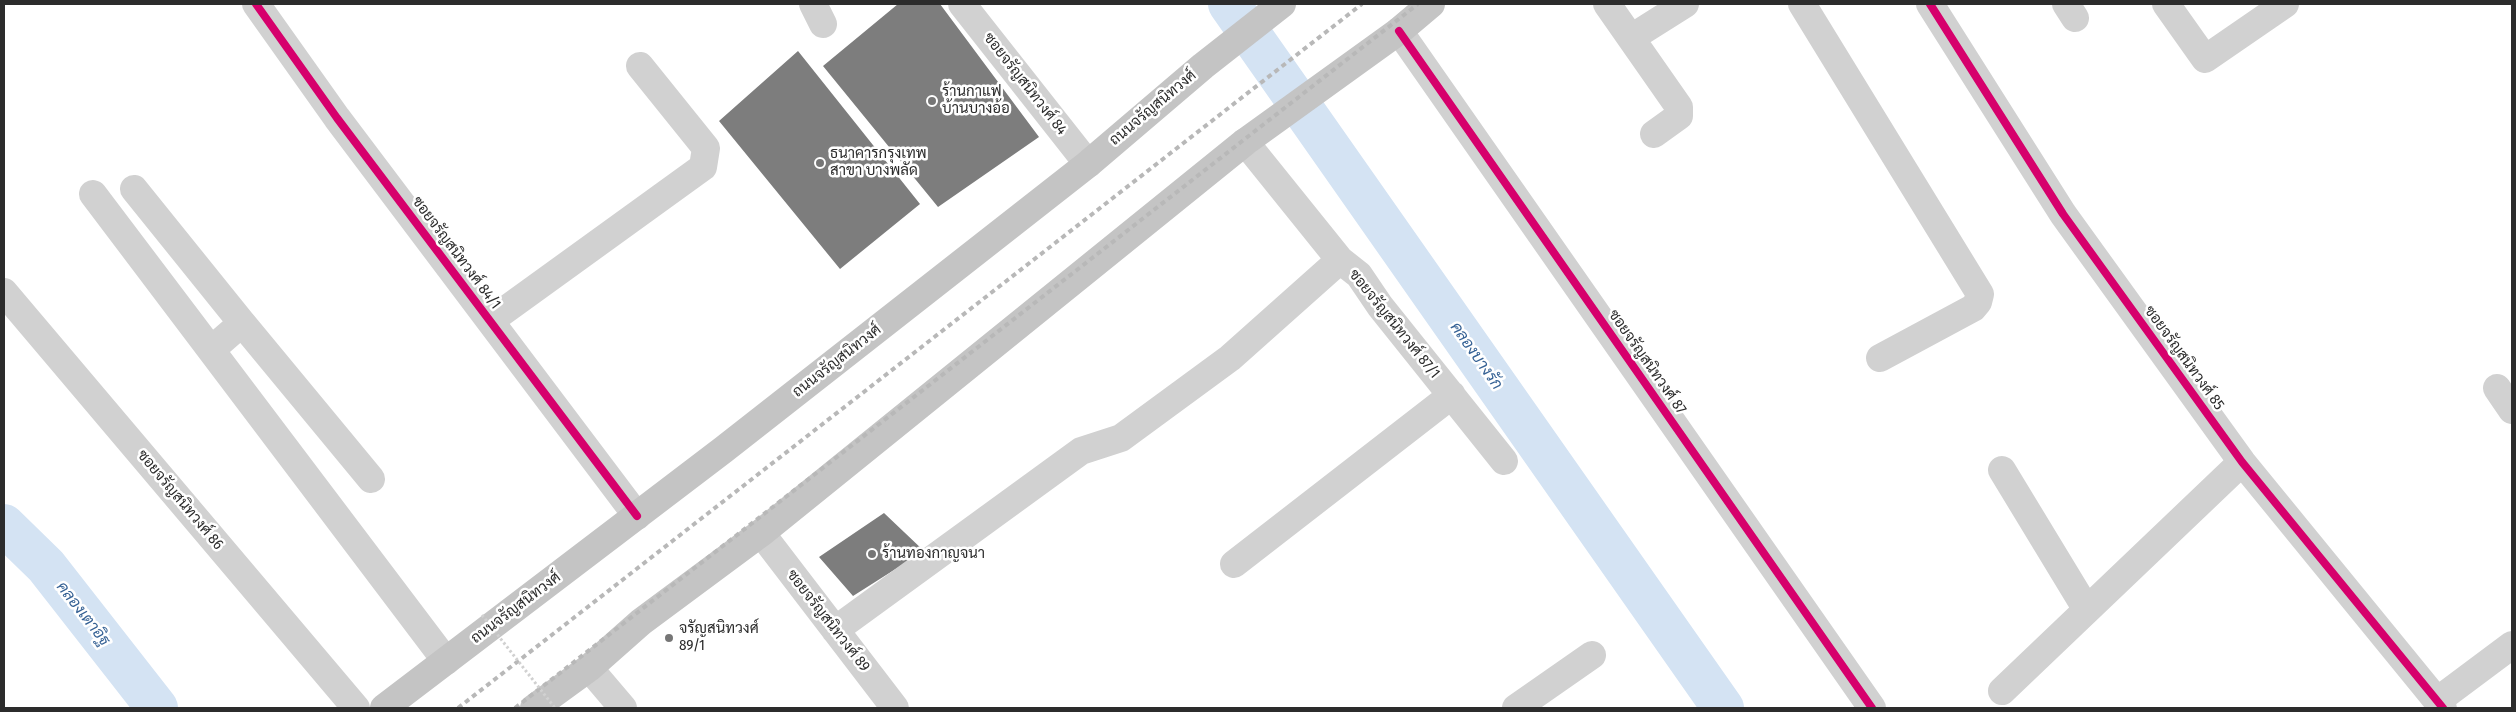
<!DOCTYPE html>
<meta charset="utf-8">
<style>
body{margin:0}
#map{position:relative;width:2516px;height:712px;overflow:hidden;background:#fff;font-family:"Fira Sans Condensed",sans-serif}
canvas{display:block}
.frame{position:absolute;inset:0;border:5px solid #2c2c2c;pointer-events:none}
</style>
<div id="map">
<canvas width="2516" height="712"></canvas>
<div class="frame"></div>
</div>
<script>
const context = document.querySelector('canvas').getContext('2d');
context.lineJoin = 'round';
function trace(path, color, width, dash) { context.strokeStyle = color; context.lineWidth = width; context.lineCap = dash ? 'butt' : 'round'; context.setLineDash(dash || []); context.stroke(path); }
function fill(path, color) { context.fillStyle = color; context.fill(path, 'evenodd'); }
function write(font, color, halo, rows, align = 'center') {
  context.font = font + ' "Fira Sans Condensed",Sarabun,sans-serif'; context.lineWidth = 5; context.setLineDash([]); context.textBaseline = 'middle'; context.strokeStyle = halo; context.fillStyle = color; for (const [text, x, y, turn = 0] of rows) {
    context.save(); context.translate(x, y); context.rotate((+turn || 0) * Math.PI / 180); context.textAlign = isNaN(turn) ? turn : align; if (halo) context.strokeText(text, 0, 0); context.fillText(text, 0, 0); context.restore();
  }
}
trace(new Path2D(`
 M 1229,4 L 1723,708
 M 4,525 L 46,566 L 157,708`), '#d4e3f3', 42);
fill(new Path2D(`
 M 898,4 L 940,4 L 1039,137 L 938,207 L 823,66 Z
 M 798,51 L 920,204 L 840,269 L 719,121 Z
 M 884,513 L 924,551 L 853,596 L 819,557 Z`), '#7d7d7d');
trace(new Path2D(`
 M 256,4 L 337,118 L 637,516
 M 813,4 L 823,24
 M 962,4 L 1088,164
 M 1607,4 L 1679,107 L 1679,116 L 1654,134
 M 1802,4 L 1980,294 L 1978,302 L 1973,308 L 1880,358
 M 1930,4 L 2063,214 L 2242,462 L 2443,708
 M 2066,4 L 2075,18
 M 2166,4 L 2205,59 L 2285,4
 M 1399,31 L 1872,708
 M 1631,38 L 1685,4
 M 1245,142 L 1340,260 L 1359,275 L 1380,306 L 1504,461
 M 134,189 L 242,323 L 211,350
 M 93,194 L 446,661
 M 4,292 L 356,708
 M 490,321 L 703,167 L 706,148 L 640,66
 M 242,323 L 371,479
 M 2497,388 L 2512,410
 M 2002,470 L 2087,610
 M 761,533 L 895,708
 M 1234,564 L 1452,395
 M 835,630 L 1081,451 L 1121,438 L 1230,358 L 1340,260
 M 589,668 L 623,708
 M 2002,691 L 2242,462
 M 2437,701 L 2512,645
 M 1516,708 L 1592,655`), '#d1d1d1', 28);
trace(new Path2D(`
 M 384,708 L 723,450 L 1088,164 L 1203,66 L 1282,4
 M 534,708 L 589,668 L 641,622 L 761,533 L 1245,142 L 1399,31 L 1431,4`), '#c4c4c4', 28);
trace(new Path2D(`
 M 458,708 L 1362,4
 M 515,708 L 1418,4`), '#b8b8b8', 4, [5, 4]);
trace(new Path2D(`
 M 482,615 L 555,708`), '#d1d1d1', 3, [2.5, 2.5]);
trace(new Path2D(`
 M 256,4 L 337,118 L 637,516
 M 1930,4 L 2063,214 L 2242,462 L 2443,708
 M 1399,31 L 1872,708`), '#d6006c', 8);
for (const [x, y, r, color] of [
 [932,101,5,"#767676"],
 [820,163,5,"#767676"],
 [872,554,5,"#767676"],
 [669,638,5,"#767676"]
]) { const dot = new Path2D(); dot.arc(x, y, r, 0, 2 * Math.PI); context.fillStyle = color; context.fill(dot); trace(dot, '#fff', 2); }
write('15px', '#2c2c2c', '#fff', [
 ["ซอยจรัญสนิทวงศ์ 84",1025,84,52],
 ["ถนนจรัญสนิทวงศ์",1153,108,-40],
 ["ซอยจรัญสนิทวงศ์ 84/1",456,253,53],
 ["ซอยจรัญสนิทวงศ์ 87/1",1394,324,51],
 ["ซอยจรัญสนิทวงศ์ 85",2184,358,54],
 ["ถนนจรัญสนิทวงศ์",837,361,-38],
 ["ซอยจรัญสนิทวงศ์ 87",1647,362,55],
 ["ซอยจรัญสนิทวงศ์ 86",180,500,50],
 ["ถนนจรัญสนิทวงศ์",516,608,-37],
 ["ซอยจรัญสนิทวงศ์ 89",828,621,52]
]);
write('15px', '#2c2c2c', '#fff', [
 ["ร้านกาแฟ",942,92],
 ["บ้านบางอ้อ",942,109],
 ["ธนาคารกรุงเทพ",830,154],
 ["สาขา บางพลัด",830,171],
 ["ร้านทองกาญจนา",882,554],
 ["จรัญสนิทวงศ์",679,629],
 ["89/1",679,646]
], 'left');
write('italic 16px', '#356194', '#fff', [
 ["คลองบางรัก",1476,356,55],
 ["คลองเตาอิฐ",83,614,52]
]);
</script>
